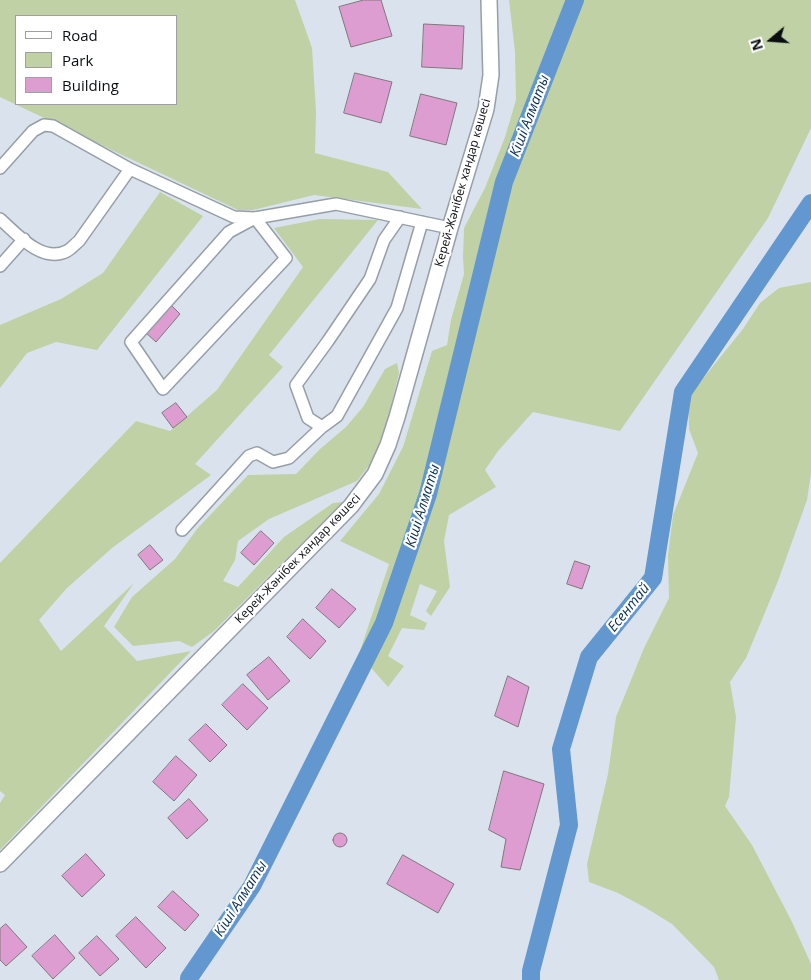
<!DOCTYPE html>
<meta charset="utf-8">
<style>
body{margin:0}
#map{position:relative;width:811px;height:980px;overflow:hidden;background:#dae3ed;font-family:"Open Sans",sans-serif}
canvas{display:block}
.legend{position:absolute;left:15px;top:15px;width:162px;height:90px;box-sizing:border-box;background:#fff;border:1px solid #9d9fa0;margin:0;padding:6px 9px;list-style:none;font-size:15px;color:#0b0e11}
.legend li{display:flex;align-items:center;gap:10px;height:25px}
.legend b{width:25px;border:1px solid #9d9fa0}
.north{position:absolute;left:746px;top:15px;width:50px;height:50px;-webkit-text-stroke:4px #fff;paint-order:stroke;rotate:252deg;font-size:14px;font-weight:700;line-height:20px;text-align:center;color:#0b0e11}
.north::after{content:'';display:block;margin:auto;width:18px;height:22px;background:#0b0e11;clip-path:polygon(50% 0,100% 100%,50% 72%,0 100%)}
</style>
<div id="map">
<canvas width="811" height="980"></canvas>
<ul class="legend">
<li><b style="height:6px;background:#fff"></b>Road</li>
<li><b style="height:14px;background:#bfd1a5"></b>Park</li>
<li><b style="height:14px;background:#de9dd0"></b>Building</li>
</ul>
<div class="north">N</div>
</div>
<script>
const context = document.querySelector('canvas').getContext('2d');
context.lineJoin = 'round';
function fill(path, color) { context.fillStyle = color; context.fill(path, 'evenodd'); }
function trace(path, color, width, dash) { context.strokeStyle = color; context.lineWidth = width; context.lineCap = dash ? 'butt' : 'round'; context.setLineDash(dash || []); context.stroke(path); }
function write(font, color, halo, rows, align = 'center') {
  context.font = font + ' "Open Sans",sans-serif'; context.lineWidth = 4.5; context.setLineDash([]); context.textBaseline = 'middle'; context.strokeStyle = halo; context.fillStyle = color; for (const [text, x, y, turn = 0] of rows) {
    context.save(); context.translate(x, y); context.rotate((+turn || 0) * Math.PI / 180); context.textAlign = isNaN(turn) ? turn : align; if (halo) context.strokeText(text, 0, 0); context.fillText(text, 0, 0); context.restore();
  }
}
fill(new Path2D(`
 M 0,0 L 295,0 L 312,48 L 316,112 L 315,153 L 388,172 L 422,209 L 314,195 L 253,210 L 238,210 L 0,97 ZM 16,16 L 176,16 L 176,104 L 16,104 Z
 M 509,0 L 811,0 L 811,128 L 768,218 L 620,431 L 533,412 L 498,451 L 485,470 L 496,487 L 449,515 L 444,541 L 450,587 L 431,616 L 426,611 L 437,591 L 420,584 L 410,615 L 427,623 L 424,630 L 402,628 L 388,656 L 404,666 L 388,687 L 359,654 L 389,564 L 340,541 L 379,494 L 403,447 L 432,351 L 447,345 L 451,320 L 464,274 L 463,257 L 464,228 L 485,188 L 505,137 L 516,100 L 515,52 Z
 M 160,192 L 203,216 L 97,350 L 56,342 L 27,353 L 0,388 L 0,325 L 61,299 L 103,273 Z
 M 320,219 L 378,220 L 269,355 L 283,367 L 195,464 L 211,475 L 112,548 L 66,589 L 39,620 L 61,651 L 134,583 L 104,626 L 137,661 L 191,651 L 0,850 L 0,803 L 5,795 L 0,791 L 0,563 L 136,421 L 170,431 L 217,390 L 303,267 L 274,228 Z
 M 811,282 L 811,473 L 807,500 L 778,581 L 746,658 L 730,682 L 736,717 L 729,797 L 725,806 L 752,845 L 792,922 L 811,964 L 811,980 L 719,980 L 714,967 L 672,924 L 646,908 L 618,893 L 589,882 L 587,864 L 608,774 L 616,717 L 644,648 L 669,598 L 668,555 L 673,515 L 698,453 L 689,429 L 688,397 L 743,329 L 760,303 L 779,288 Z
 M 397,363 L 399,373 L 385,430 L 371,463 L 357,481 L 269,519 L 238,541 L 235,560 L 223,581 L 238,587 L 284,537 L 333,503 L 343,502 L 214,631 L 192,647 L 179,641 L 133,646 L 114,627 L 132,597 L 175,559 L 197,529 L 248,475 L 296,474 L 320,449 L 346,427 L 363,407 L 385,369 Z`), '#bfd1a5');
trace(new Path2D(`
 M 189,978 L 252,886 L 384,623 L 428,494 L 504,182 L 575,0
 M 531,980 L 531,971 L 569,825 L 561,749 L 589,657 L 653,578 L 683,392 L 811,203`), '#6297d0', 18);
const building = new Path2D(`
 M 364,0 L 381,0 L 392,36 L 351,47 L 339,7 Z
 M 424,24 L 464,26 L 462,69 L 422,67 Z
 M 355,73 L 392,82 L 381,123 L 344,113 Z
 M 421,94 L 457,103 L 446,145 L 410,136 Z
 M 170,304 L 180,314 L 156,342 L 145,332 Z
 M 176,403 L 187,417 L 173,428 L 162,413 Z
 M 261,531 L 274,543 L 254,565 L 241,553 Z
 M 150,545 L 163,560 L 150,570 L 138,555 Z
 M 575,561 L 590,566 L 582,589 L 567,584 Z
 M 332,589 L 356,609 L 339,628 L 316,608 Z
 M 303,619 L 326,641 L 310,659 L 287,637 Z
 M 269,657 L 290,681 L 268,700 L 247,675 Z
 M 508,676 L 529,687 L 518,727 L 495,716 Z
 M 243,684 L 268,708 L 247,730 L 222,705 Z
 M 206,724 L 227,745 L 210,762 L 189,740 Z
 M 176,756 L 197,775 L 174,801 L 153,782 Z
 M 504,771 L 544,784 L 520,870 L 501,867 L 506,839 L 489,830 Z
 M 189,799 L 208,820 L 187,839 L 168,818 Z
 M333 840a7 7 0 1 1 14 0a7 7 0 1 1-14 0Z
 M 86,854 L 105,875 L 82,897 L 62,876 Z
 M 403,855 L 454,884 L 438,913 L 387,884 Z
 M 173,891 L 199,915 L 185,931 L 158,907 Z
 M 136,917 L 166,948 L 146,968 L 116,936 Z
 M 6,924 L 27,947 L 6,966 L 0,960 L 0,929 Z
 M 55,935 L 75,958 L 53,979 L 32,956 Z
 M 97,936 L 119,959 L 100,976 L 79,953 Z`);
fill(building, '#de9dd0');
trace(building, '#80767d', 1);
const minor = new Path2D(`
 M 0,168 L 33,131 L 44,125 L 53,126 L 130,169 L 234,217 L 255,218 L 336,204 L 450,228
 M 255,218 L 286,258 L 163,389 L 131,342 L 229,232 Z
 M 0,219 C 17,234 42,264 67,251 C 71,249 75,244 79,241 L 130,169
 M 0,266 L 24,239
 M 322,427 L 308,418 L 296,385 L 328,341 L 370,279 L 384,240 L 400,217
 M 182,530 L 249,456 L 257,453 L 273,462 L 289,458 L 322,427 L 337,416 L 397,308 L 422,222`);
const secondary = new Path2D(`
 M 0,864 L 351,506 L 375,474 L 388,445 L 397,417 L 450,228 L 486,109 L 491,75 L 489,0`);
trace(minor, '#969ea8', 14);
trace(secondary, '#969ea8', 18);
trace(minor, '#fff', 11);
trace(secondary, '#fff', 15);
write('12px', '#0b0e11', '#fff', [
 ["Керей-Жәнібек хандар көшесі",463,183,-74],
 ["Керей-Жәнібек хандар көшесі",298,559,-46]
]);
write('italic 14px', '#062e53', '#fff', [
 ["Кіші Алматы",530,116,-69],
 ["Кіші Алматы",423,506,-73],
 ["Есентай",629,608,-51],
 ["Кіші Алматы",241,899,-58]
]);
</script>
